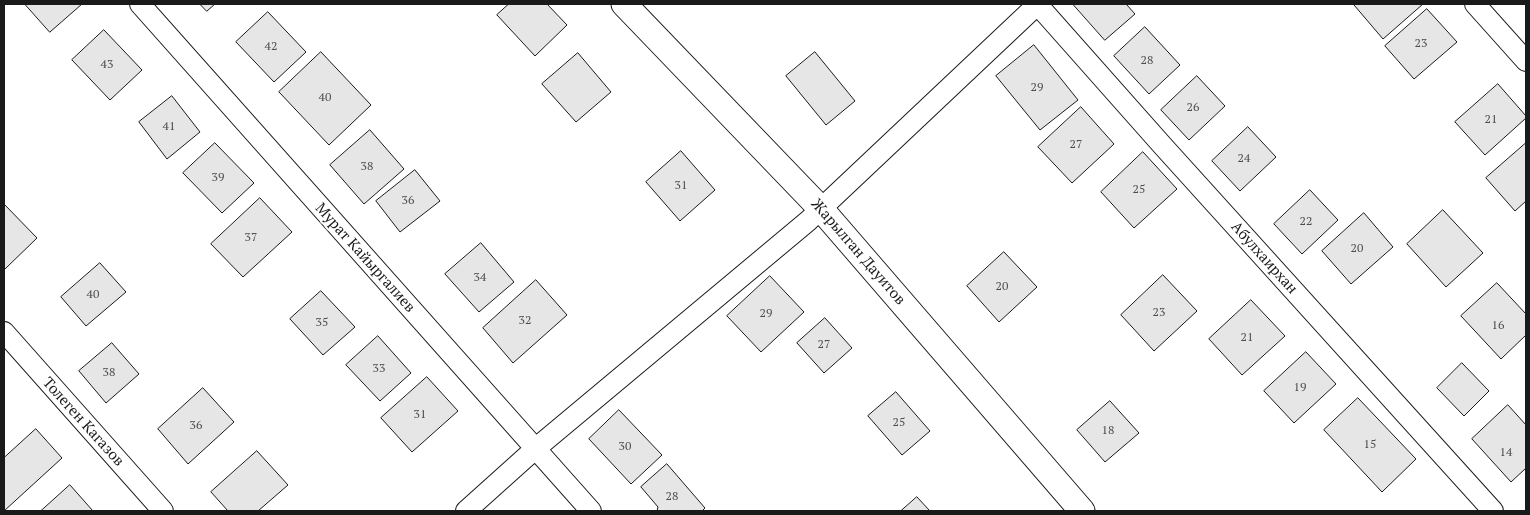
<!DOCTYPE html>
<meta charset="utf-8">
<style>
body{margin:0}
#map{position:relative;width:1530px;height:515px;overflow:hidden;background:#fff;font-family:"PT Serif",serif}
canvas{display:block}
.frame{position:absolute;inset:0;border:5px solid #1a1a1a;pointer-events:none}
</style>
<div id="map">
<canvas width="1530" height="515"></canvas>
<div class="frame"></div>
</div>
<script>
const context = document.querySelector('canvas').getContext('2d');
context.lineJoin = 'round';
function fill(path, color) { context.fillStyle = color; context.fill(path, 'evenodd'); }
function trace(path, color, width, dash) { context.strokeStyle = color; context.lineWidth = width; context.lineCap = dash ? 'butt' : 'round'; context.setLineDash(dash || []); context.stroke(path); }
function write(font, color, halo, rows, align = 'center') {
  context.font = font + ' "PT Serif",serif'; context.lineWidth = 4; context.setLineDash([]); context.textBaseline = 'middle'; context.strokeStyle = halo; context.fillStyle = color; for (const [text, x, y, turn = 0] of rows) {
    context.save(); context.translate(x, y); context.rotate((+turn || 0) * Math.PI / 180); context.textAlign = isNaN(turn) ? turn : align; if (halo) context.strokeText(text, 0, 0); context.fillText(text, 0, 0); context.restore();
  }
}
const building = new Path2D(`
 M 25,4 L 82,4 L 50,32 Z
 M 200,4 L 215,4 L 207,11 Z
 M 509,4 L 547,4 L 567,25 L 535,56 L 497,15 Z
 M 1073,4 L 1126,4 L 1135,14 L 1105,40 Z
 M 1356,4 L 1423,4 L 1383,39 L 1354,5 Z
 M 1427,9 L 1457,42 L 1414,79 L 1385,46 Z
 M 268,12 L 306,52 L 274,82 L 236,42 Z
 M 1145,27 L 1180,65 L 1149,94 L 1114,56 Z
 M 104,30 L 142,70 L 110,100 L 72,60 Z
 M 1034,45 L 1078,100 L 1040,130 L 996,76 Z
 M 321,52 L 371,105 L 329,145 L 279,92 Z
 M 815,52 L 855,101 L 826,125 L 786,76 Z
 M 578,53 L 611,92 L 576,122 L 542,84 Z
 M 1197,76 L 1225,106 L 1189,140 L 1161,110 Z
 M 1498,84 L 1526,116 L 1526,118 L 1485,155 L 1455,122 Z
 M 172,96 L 200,132 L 167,159 L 139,122 Z
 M 1081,107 L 1114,144 L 1072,183 L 1038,147 Z
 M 1248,127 L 1276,157 L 1240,191 L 1212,161 Z
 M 370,130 L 404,169 L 364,204 L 330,165 Z
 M 215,143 L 254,183 L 222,213 L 183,173 Z
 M 1526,143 L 1526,201 L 1515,211 L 1486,178 Z
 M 681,151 L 715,190 L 680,221 L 646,182 Z
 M 1143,152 L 1177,189 L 1134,228 L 1101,192 Z
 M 415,170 L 440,201 L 400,232 L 376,201 Z
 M 1310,190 L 1338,220 L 1302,254 L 1274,224 Z
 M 260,198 L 292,232 L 243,277 L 211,244 Z
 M 4,204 L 37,238 L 5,269 L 4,268 Z
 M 1443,210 L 1483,253 L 1446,287 L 1407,244 Z
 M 1364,213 L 1393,247 L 1351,284 L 1322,251 Z
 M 481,243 L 514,282 L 479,312 L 445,274 Z
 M 1004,252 L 1037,287 L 999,322 L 967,286 Z
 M 100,263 L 126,292 L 86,326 L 61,297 Z
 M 1163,275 L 1197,311 L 1154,351 L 1121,315 Z
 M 770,276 L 804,312 L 761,352 L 727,316 Z
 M 536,280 L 567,315 L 513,363 L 483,328 Z
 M 1497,283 L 1526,314 L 1526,335 L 1501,359 L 1461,316 Z
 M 321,291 L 355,327 L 323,355 L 290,319 Z
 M 1251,300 L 1285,336 L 1242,375 L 1209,339 Z
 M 825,318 L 852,348 L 824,373 L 797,343 Z
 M 378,336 L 411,373 L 380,401 L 346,365 Z
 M 112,343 L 139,374 L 106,403 L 79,371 Z
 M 1306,352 L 1336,384 L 1294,423 L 1264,391 Z
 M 1462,363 L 1489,391 L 1464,416 L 1437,388 Z
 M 427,377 L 458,411 L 412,452 L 381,418 Z
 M 203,388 L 234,422 L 188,464 L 158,429 Z
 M 896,392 L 930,431 L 902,455 L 868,416 Z
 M 1358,398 L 1416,459 L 1382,492 L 1324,430 Z
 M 1110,401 L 1139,433 L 1105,462 L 1077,430 Z
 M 1508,405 L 1526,425 L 1526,468 L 1511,482 L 1472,439 Z
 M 619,410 L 662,455 L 631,484 L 589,439 Z
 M 36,429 L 62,458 L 4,511 L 4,458 Z
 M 257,451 L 288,485 L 258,511 L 228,511 L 211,492 Z
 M 667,464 L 705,508 L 702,511 L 657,511 L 658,507 L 641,487 Z
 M 70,485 L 93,511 L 41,511 Z
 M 917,497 L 930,511 L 901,511 Z`);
fill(building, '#e6e6e6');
trace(building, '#1a1a1a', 1);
const minor = new Path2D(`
 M 140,4 L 591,511
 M 1037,4 L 1162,145 L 1493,511
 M 1475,4 L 1526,61
 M 4,332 L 163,511
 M 466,511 L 535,449 L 808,221 L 1038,4`);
const tertiary = new Path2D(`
 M 624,4 L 821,209 L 1082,511`);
trace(minor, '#1a1a1a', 22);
trace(tertiary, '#1a1a1a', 27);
trace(minor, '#fff', 20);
trace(tertiary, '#fff', 25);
write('12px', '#4d4d4d', null, [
 ["23",1421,44],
 ["42",271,47],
 ["28",1147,61],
 ["43",107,65],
 ["29",1037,88],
 ["40",325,98],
 ["26",1193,108],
 ["21",1491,120],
 ["41",169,127],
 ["27",1076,145],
 ["24",1244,159],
 ["38",367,167],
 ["39",218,178],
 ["31",681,186],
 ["25",1139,190],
 ["36",408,201],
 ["22",1306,222],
 ["37",251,238],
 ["20",1357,249],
 ["34",480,278],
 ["20",1002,287],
 ["40",93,295],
 ["23",1159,313],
 ["29",766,314],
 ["32",525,321],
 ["35",322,323],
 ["16",1498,326],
 ["21",1247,338],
 ["27",824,345],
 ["33",379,369],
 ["38",109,373],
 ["19",1300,388],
 ["31",420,415],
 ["25",899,423],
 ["36",196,426],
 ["18",1108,431],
 ["15",1370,445],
 ["30",625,447],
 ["14",1506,453],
 ["28",672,497]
]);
write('15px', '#1a1a1a', '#fff', [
 ["Жарылган Дауитов",858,252,49],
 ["Мурат Кайыргалиев",365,258,48],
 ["Абулхаирхан",1264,258,48],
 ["Толеген Кагазов",83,422,48]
]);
</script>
